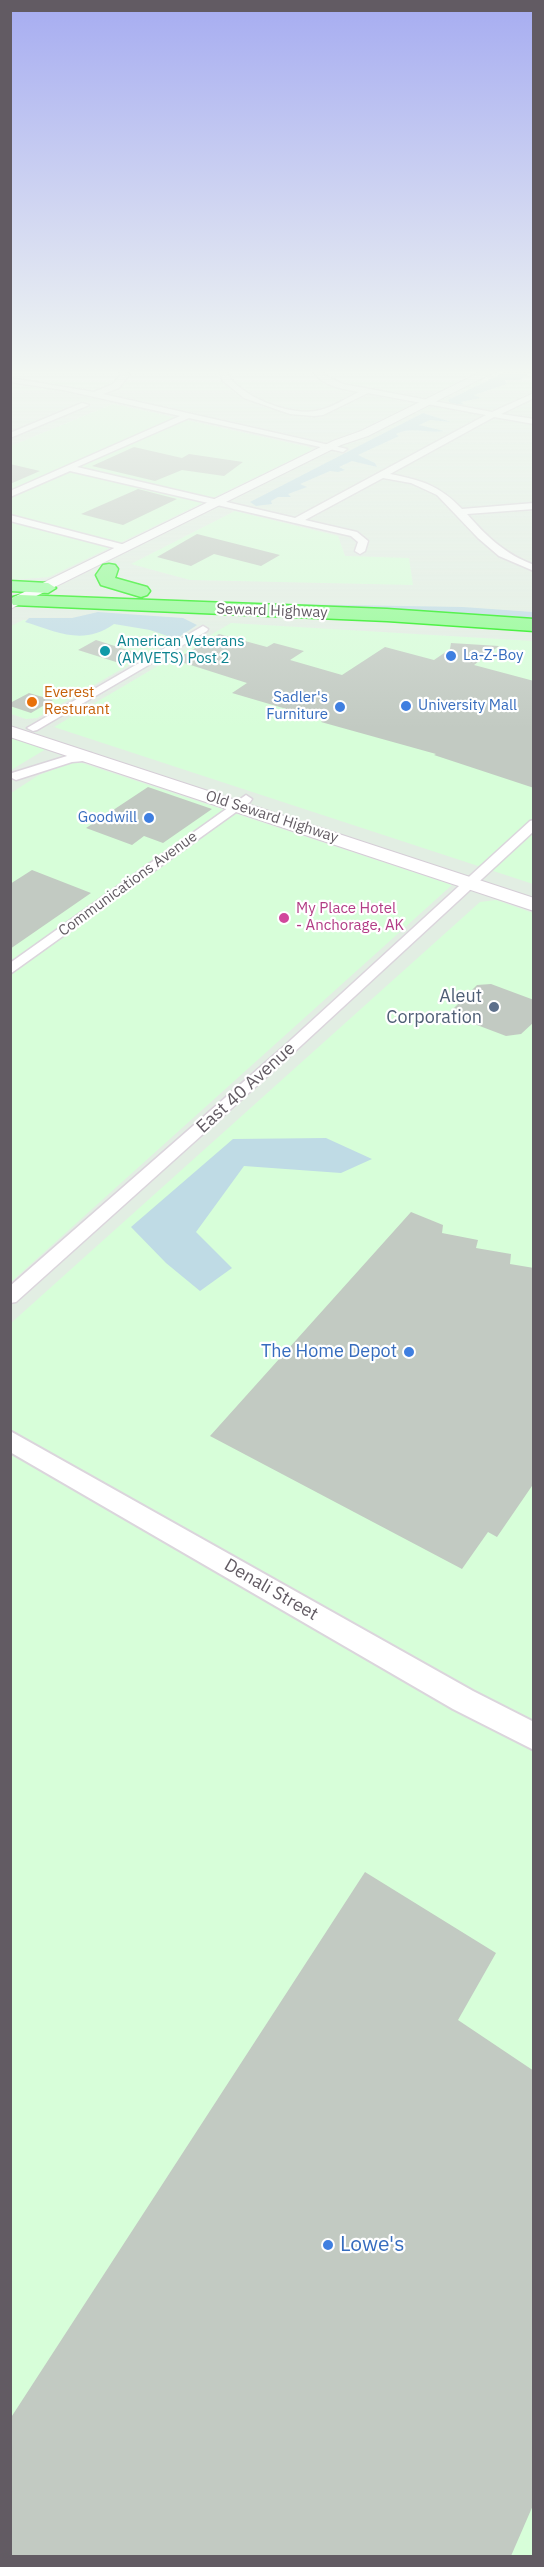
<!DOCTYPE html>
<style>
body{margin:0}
#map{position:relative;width:544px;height:2567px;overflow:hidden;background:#e2eee3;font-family:"IBM Plex Sans",sans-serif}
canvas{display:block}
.frame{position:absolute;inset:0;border:12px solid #625b63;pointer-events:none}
</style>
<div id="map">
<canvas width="544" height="2567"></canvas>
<div class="frame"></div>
</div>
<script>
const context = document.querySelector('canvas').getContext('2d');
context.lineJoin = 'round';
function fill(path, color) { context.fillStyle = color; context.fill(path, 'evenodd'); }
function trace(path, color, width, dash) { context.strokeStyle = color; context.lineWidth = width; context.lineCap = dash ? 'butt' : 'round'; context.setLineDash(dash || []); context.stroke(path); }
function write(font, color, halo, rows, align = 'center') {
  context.font = font + ' "IBM Plex Sans",sans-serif'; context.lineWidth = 4.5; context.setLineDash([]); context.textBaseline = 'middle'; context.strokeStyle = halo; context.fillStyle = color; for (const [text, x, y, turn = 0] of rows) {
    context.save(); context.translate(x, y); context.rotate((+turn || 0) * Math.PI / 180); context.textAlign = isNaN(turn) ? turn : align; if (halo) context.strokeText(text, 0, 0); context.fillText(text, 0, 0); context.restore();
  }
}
fill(new Path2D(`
 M 113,404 L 308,447 L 312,450 L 49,577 L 11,580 L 11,446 Z
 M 235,511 L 338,536 L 345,556 L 409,558 L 413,585 L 190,580 L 131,564 Z
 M 23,620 L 110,621 L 184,633 L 37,718 L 26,719 L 11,714 L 11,626 Z
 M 231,623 L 533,641 L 533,884 L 54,727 Z
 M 11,737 L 46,749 L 11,770 Z
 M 76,761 L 452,885 L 11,1282 L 11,793 L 39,775 Z
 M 496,900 L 533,913 L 533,2556 L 11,2556 L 10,1324 L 480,902 Z`), '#d7fed9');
fill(new Path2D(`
 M 509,370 L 534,370 L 520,380 L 505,380 L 507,384 L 474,395 L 481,398 L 461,402 L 464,405 L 450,403 L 448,400 Z
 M 423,413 L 451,422 L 430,420 L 419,425 L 444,431 C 427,434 412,426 396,434 L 399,436 L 358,455 L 375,463 L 377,467 L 352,461 L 339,467 L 345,470 L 338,472 L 330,471 L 300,484 L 307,487 L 288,494 L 291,497 L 278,497 L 271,501 L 272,504 L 256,506 L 250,502 Z
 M 79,597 L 284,604 L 463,607 L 533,612 L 534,618 L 74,599 Z
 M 98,612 L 183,618 L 197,625 L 176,639 L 150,630 L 114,624 C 83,646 58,632 25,622 L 29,618 L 72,618 Z
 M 326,1138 L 372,1159 L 341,1173 L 244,1166 L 196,1232 L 232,1268 L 200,1291 L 166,1263 L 131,1227 L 233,1139 Z`), '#bfdbe5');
fill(new Path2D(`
 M 134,447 L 182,458 L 189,454 L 243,462 L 224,476 L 182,470 L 155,481 L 92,466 Z
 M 10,464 L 40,471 L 10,484 Z
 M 138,489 L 177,499 L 123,525 L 81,514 Z
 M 197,534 L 280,555 L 261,566 L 214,554 L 191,566 L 157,557 Z
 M 219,634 L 267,647 L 274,643 L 304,651 L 290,660 L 342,675 L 385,647 L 434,660 L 450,649 L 451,643 L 499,646 L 474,665 L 534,681 L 534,788 L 434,755 L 436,754 L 321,722 L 324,720 L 232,693 L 247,683 L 175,660 Z
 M 96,640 L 121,648 L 134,652 L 116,662 L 78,650 Z
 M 29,693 L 53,700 L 31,713 L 10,706 L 10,703 Z
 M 148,787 L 212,809 L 163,843 L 144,836 L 132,845 L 86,828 Z
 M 32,870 L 91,893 L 10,949 L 10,884 Z
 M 491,984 L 534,1000 L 534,1022 L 521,1034 L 506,1036 L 448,1014 L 477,985 Z
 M 411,1212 L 443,1225 L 442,1233 L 478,1240 L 476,1248 L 511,1254 L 510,1264 L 534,1268 L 534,1483 L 497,1537 L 488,1532 L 462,1569 L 210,1436 Z
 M 365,1872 L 496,1953 L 458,2020 L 534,2071 L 534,2503 L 511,2556 L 10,2556 L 10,2419 Z`), '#c2cac2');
const minor = new Path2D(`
 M 119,370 L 125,370 L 129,375 L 119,388 L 103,394 L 347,449 L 343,452 L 189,418 L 77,467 L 295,518 L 486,415 L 368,393 L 323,415 L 314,416 L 290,414 L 244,398 L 223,381 L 219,370 L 225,370 C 237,396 292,418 320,410 C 334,407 346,398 359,392 C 343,389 320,386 313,370 L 319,370 L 326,376 L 343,384 L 492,412 L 534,393 L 534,398 L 501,414 L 534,419 L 534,424 L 494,417 L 390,474 C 421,480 439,485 462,509 L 534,503 L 534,509 L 467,514 C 487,537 505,554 534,565 L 534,571 L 499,556 L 478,538 L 437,495 L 411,483 L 383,478 L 305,520 L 357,532 L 368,541 L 365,551 L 360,554 L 355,551 L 358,542 L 351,536 L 70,471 L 10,497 L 10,491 L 180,416 L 63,390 L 10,382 L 10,378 L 94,392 L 113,384 L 121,375 Z
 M 82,403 L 89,405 L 10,438 L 10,433 Z
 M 10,515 L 129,546 L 131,548 L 126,551 L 10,521 Z
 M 203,626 L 208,629 L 207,631 L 37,730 L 33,731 L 27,728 Z
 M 91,753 L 97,757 L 95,760 L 72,762 L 16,780 L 10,777 L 12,773 L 67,756 Z
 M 246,795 L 252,799 L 250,802 L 10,974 L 10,963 Z
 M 534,820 L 534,831 L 291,1055 L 16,1302 L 10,1303 L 10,1286 L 281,1049 L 530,821 Z`);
const tertiary = new Path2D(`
 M 10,1431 L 473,1691 L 534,1722 L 534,1750 L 453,1709 L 10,1452 Z`);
const secondary = new Path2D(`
 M 485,370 L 498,370 L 368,436 L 341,445 L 10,609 L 10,599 L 333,441 L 361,431 Z
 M 10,726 L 534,898 L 534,911 L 10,737 Z`);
const trunk = new Path2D(`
 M 10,581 L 48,583 L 56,588 L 48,593 L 10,591 Z`);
const motorway = new Path2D(`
 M 109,564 L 115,565 L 118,569 L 115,578 L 147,587 L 150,591 L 147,595 L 141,597 L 101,585 L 96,575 L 103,565 Z
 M 20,595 L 387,609 L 534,619 L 534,631 L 387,621 L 13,605 L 11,601 L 13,597 Z`);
trace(minor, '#dbd5dc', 3);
trace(tertiary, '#dbd5dc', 4);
trace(secondary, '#d5cdd6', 2);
trace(trunk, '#0def01', 3);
trace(motorway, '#0def01', 3);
fill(minor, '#fff');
fill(tertiary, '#fff');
fill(secondary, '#fff');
fill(trunk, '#98fe9e');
fill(motorway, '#8bfc8c');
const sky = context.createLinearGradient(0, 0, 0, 729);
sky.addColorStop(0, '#a6acf1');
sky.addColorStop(0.51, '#f2f7f2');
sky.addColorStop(1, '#f2f7f200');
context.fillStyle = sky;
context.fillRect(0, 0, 544, 729);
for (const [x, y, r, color] of [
 [105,651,6,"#0f9aa8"],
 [451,656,6,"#3f7fe0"],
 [32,702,6,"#e8710a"],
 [406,706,6,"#3f7fe0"],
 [340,707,6,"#3f7fe0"],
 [149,818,6,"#3f7fe0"],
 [284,918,6,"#d1479c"],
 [494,1007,6,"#5c6f8a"],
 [409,1352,6,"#3f7fe0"],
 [328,2245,6,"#3f7fe0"]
]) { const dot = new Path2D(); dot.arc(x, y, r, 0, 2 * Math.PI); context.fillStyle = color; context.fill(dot); trace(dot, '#fff', 2); }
write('15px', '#625b63', '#fff', [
 ["Seward Highway",272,611,2],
 ["Old Seward Highway",272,817,18],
 ["Communications Avenue",128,884,-36]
]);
write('15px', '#0d838f', '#fff', [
 ["American Veterans",117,642],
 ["(AMVETS) Post 2",117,659]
], 'left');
write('15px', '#366cbe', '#fff', [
 ["La-Z-Boy",463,656],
 ["Sadler's",328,698,"right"],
 ["Furniture",328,715,"right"],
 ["University Mall",418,706],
 ["Goodwill",137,818,"right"]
], 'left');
write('15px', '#c56008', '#fff', [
 ["Everest",44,693],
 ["Resturant",44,710]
], 'left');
write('15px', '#b23c85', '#fff', [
 ["My Place Hotel",296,909],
 ["- Anchorage, AK",296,926]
], 'left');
write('18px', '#4e5e75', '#fff', [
 ["Aleut",482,997],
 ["Corporation",482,1018]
], 'right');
write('18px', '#625b63', '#fff', [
 ["East 40 Avenue",246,1088,-42],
 ["Denali Street",271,1590,30]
]);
write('18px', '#366cbe', '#fff', [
 ["The Home Depot",397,1352]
], 'right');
write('21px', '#366cbe', '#fff', [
 ["Lowe's",340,2245]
], 'left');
</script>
